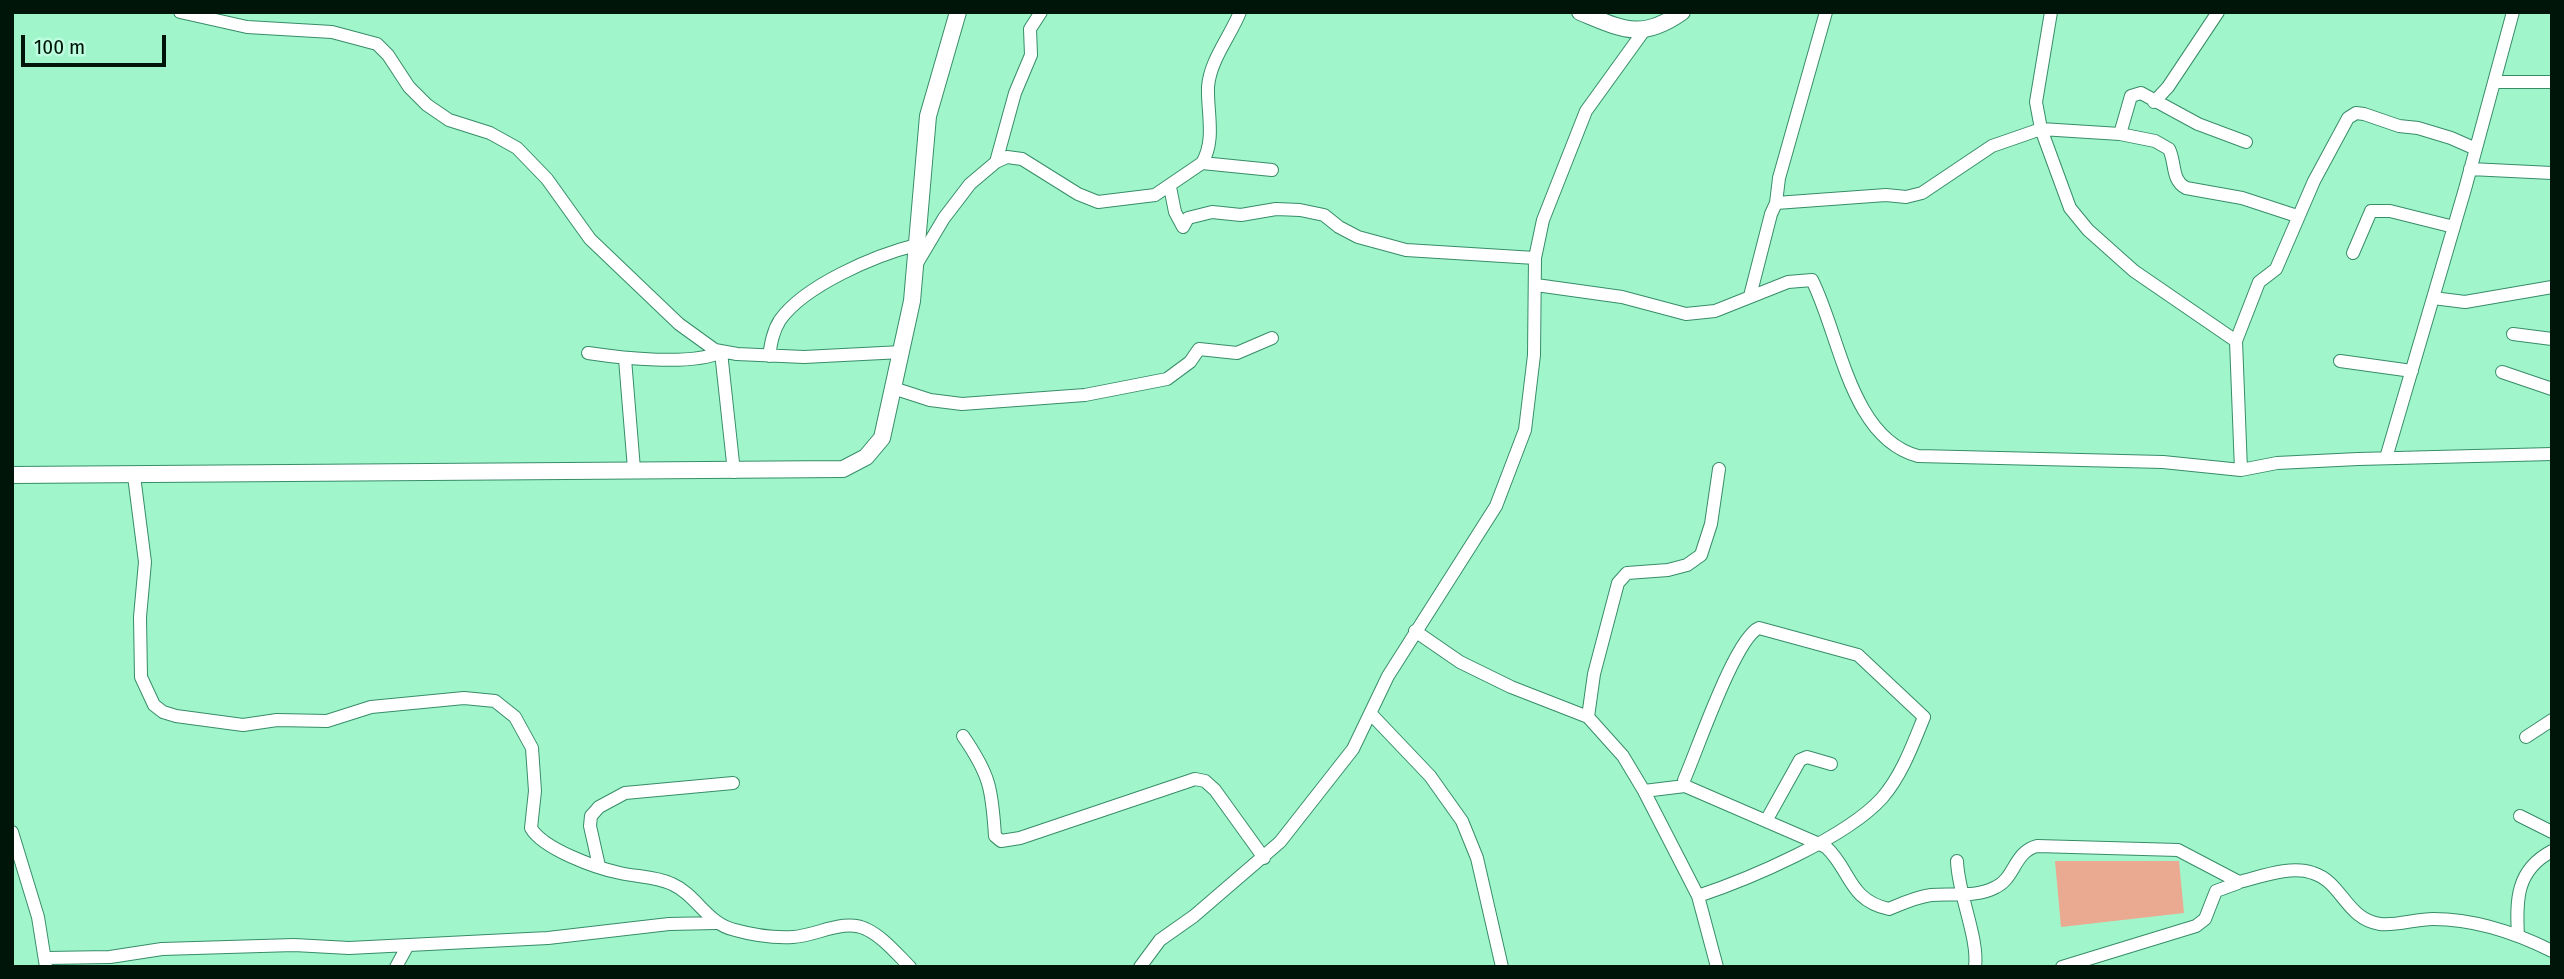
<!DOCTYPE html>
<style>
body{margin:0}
#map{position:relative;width:2564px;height:979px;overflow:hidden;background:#a0f5cb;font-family:"Fira Sans Condensed",sans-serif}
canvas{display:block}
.frame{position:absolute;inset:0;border:14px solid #00150a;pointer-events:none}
.scale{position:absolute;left:21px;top:35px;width:145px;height:32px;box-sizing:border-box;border:4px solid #00150a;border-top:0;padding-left:9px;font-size:21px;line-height:24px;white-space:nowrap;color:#00150a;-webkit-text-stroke:5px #bcfedd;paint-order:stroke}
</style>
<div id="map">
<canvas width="2564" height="979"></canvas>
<div class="frame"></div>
<div class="scale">100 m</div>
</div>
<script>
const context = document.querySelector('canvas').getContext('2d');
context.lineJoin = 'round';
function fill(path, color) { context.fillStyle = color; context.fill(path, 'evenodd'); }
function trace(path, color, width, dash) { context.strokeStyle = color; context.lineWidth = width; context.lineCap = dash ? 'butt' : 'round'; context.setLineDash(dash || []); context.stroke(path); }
fill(new Path2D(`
 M 2055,861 L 2179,861 L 2184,913 L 2061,927 Z`), '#eaaa91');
const street = new Path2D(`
 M 180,12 L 247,27 L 332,32 L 377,44 L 388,55 L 409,87 L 427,105 L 449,120 L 490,133 L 517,148 L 547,179 L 590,239 L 679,324 L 715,350 L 737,354 L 804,357 L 902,352
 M 2051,12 L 2036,102 L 2041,129 L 2070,208 L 2088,230 L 2134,271 L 2236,341
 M 2494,82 L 2552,82
 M 2154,102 L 2168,87 L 2218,12
 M 2120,134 L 2131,96 L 2141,93 L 2198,124 L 2246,142
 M 996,162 L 1015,93 L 1031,55 L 1030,29 L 1041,12
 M 1202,163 L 1272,170
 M 2470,169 L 2552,173
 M 1170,187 L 1175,212 L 1183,227 L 1188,218 L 1212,212 L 1241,215 L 1276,209 L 1300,210 L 1324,215 L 1339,227 L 1358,237 L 1406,250 L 1535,258
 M 1776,203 L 1886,195 L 1906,197 L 1922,193 L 1992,146 L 2041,129 L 2120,134 L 2155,141 L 2169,149 C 2176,163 2171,180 2186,188 L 2242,198 L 2297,216
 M 2353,253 L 2371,211 L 2390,211 L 2454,227
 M 916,265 L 944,218 L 970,184 L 996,162 L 1007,157 L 1022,159 L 1078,194 L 1098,202 L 1155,195 L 1202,163 C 1216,140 1207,112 1208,87 C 1210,60 1230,37 1240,12
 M 1536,285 L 1622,297 L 1686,314 L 1715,311 L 1788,282 L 1812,280 C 1840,335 1850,438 1918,456 L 2163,462 L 2241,470 L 2277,463 L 2358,459 L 2552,454
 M 1750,296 L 1771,214 L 1776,203 L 1779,178 L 1826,12
 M 2433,298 L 2465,302 L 2552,287
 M 2513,334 L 2552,339
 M 588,353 C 621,358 692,366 721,352 L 734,472
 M 769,356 C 771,343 773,331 780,320 C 805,285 876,255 916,245
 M 625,359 L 634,469
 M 2340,361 L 2412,371
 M 2502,372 L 2552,389
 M 893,388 L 930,400 L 962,404 L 1085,395 L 1167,379 L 1190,362 L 1199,349 L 1237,353 L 1272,338
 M 2386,458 L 2465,189 L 2513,12
 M 2241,470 L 2236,341 L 2259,282 L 2276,269 L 2314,181 L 2348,118 L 2356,113 L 2364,114 L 2399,126 L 2418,128 L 2451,138 L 2476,149
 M 134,476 L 145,562 L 140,617 L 141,677 L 154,705 L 163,712 L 176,716 L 243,725 L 277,720 L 327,721 L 371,707 L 464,698 L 495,701 L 515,717 L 532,748 L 535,791 L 531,828 C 543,849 596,868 620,873 C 637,877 655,876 672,884 C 697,895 707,924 735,930 C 753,935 775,938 793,937 C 816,936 844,918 866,929 C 883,937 897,954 910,967
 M 1415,631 L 1460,662 L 1511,687 L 1588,717 L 1623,756 L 1644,791 L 1685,786 L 1826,847 C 1851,870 1848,900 1889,909 C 1903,903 1916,897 1931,895 C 1952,893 1976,898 1996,887 C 2015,878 2014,852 2037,846 L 2178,850 L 2239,882 C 2260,877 2291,865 2313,873 C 2342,882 2346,919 2380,924 C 2396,926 2416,919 2433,919 C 2473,919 2516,933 2552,951
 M 1371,714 L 1430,776 L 1462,821 L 1477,858 L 1502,967
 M 1588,717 L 1594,674 L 1618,583 L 1627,573 L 1668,570 L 1687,565 L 1701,555 L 1711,524 L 1719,469
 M 963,736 C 990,775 992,789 995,836 L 1001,841 L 1020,838 L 1195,779 L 1205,781 L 1215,790 L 1264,858
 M 2526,737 L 2552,720
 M 1685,786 L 1684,780 C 1697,751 1735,638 1759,628 L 1858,655 L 1924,717 C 1913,744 1902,775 1882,798 C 1846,838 1749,879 1698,896
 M 1644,791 L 1698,896 L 1717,967
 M 2520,816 L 2552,832
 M 1766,821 L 1800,760 L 1807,757 L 1831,764
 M 12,832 L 38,917 L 46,967
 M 1957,861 C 1958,894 1979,939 1975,967
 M 599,866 L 590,826 L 591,816 L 599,807 L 625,793 L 733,783
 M 2518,936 C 2516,900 2516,870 2552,851
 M 47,958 L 110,957 L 162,949 L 294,945 L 349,948 L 548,938 L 669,924 L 716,923
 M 396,967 L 408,945
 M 1140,967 L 1160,940 L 1194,916 L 1280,842 L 1353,749 L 1388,676 L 1496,506 L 1525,430 L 1534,355 L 1535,258 L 1543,220 L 1586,111 L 1643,32
 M 2062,967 L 2196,926 L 2205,919 L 2216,891 L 2238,883`);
const secondary = new Path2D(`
 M 1580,12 C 1622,29 1641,41 1682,12
 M 12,475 L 843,469 L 866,457 L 882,438 L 912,301 L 928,116 L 958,12`);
trace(street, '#378d68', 14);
trace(secondary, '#378d68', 18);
trace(street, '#fff', 12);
trace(secondary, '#fff', 16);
</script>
